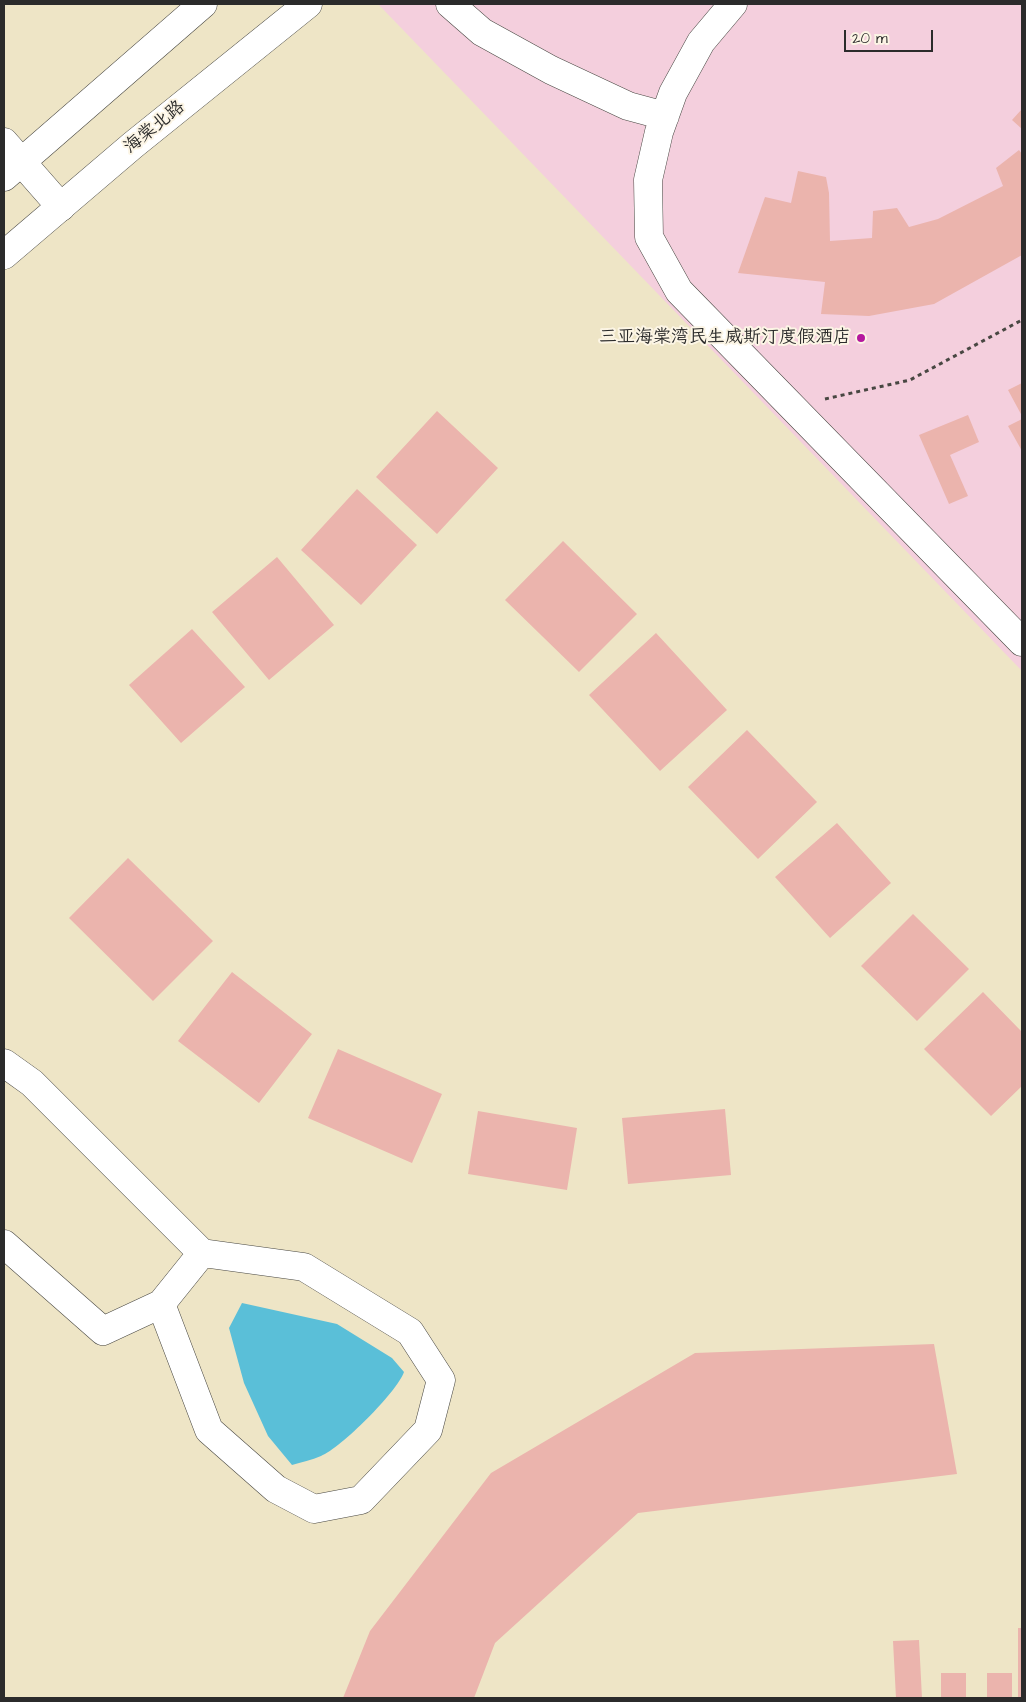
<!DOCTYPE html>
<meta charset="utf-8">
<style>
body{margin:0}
#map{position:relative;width:1026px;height:1702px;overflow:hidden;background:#eee5c6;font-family:"Architects Daughter",sans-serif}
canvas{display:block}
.frame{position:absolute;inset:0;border:5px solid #2b2b2b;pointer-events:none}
.scale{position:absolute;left:844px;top:30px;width:89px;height:22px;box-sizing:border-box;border:2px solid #2b2b2b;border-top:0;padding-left:6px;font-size:15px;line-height:18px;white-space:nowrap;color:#2b2b2b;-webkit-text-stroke:4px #fcf5e5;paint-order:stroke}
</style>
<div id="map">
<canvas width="1026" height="1702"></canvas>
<div class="frame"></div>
<div class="scale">20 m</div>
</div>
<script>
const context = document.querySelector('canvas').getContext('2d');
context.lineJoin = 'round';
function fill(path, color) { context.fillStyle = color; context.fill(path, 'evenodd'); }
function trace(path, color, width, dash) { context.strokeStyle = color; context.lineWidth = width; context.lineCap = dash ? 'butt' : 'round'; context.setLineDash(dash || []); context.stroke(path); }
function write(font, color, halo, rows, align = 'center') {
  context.font = font + ' "Architects Daughter","LXGW WenKai TC",sans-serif'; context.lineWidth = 4; context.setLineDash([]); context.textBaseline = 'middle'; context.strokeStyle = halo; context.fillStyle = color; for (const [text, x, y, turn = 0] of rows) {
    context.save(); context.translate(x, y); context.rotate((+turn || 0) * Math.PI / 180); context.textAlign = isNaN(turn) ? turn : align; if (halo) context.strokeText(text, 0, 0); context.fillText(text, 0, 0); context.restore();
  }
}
fill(new Path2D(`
 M 378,4 L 1022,4 L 1022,671 Z`), '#f4cfdd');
fill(new Path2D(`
 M 242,1303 L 337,1324 L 392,1358 L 404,1372 C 397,1392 341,1448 321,1456 C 312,1460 301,1462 292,1465 L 268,1436 L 244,1383 L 229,1328 Z`), '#5abfd8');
fill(new Path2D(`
 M 1022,109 L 1022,129 L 1012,120 Z
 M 1019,150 L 1022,154 L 1022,255 L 934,304 L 869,316 L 821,314 L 825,282 L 738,273 L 765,197 L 791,203 L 798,171 L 826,177 L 829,193 L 830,241 L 872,238 L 873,211 L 897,208 L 909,227 L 938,219 L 1003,186 L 996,168 Z
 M 1022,383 L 1022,416 L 1008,390 Z
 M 437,411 L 498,468 L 437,534 L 376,477 Z
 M 968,415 L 979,442 L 950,455 L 968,496 L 949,504 L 919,435 Z
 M 1022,419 L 1022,451 L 1008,426 Z
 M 357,489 L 417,545 L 361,605 L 301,550 Z
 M 563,541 L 637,614 L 579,672 L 505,600 Z
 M 277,557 L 334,625 L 269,680 L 212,612 Z
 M 192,629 L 245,687 L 181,743 L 129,685 Z
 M 656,633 L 727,710 L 660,771 L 589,695 Z
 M 747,730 L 817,802 L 758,859 L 688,787 Z
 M 837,823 L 891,883 L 830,938 L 775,877 Z
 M 128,858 L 213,941 L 153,1001 L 69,918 Z
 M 913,914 L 969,969 L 917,1021 L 861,966 Z
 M 232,972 L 312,1034 L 259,1103 L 178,1041 Z
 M 983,992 L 1022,1032 L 1022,1086 L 991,1116 L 924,1049 Z
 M 338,1049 L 442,1094 L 412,1163 L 308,1118 Z
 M 725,1109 L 731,1175 L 628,1184 L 622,1118 Z
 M 478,1111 L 577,1128 L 567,1190 L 468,1174 Z
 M 934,1344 L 957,1474 L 638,1513 L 495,1643 L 474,1698 L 343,1698 L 370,1631 L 491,1473 L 695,1353 Z
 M 1018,1628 L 1022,1628 L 1022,1698 L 1018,1698 Z
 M 919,1640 L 922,1698 L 896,1698 L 893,1641 Z
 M 941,1673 L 966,1673 L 966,1698 L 941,1698 Z
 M 987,1673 L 1012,1673 L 1012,1698 L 987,1698 Z`), '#ebb4ad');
const minor = new Path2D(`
 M 450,4 L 482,32 L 551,70 L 628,106 L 665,116
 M 733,4 L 701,42 L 673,93 L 659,132 L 648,180 L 649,237 L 679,291 L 1022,642
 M 4,142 L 61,207
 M 4,1063 L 32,1083 L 202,1253 L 304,1267 L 410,1332 L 441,1380 L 428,1430 L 361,1500 L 314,1509 L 276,1489 L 209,1430 L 161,1304
 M 4,1244 L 103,1331 L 161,1304 L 202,1253`);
const major = new Path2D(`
 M 4,177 L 203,4
 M 4,255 L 133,145 L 308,4`);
trace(minor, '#484742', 29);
trace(major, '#484742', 29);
trace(new Path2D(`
 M 825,399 L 910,380 L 1022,320`), '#484742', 3, [4, 4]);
trace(minor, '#fff', 28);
trace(major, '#fff', 28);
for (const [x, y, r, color] of [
 [861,338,5,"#b5179e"]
]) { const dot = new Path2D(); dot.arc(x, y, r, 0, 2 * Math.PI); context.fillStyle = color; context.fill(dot); trace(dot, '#fcf5e5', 2); }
write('18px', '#2b2b2b', '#fcf5e5', [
 ["海棠北路",155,128,-39]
]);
write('18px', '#2b2b2b', '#fcf5e5', [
 ["三亚海棠湾民生威斯汀度假酒店",851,338]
], 'right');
</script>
